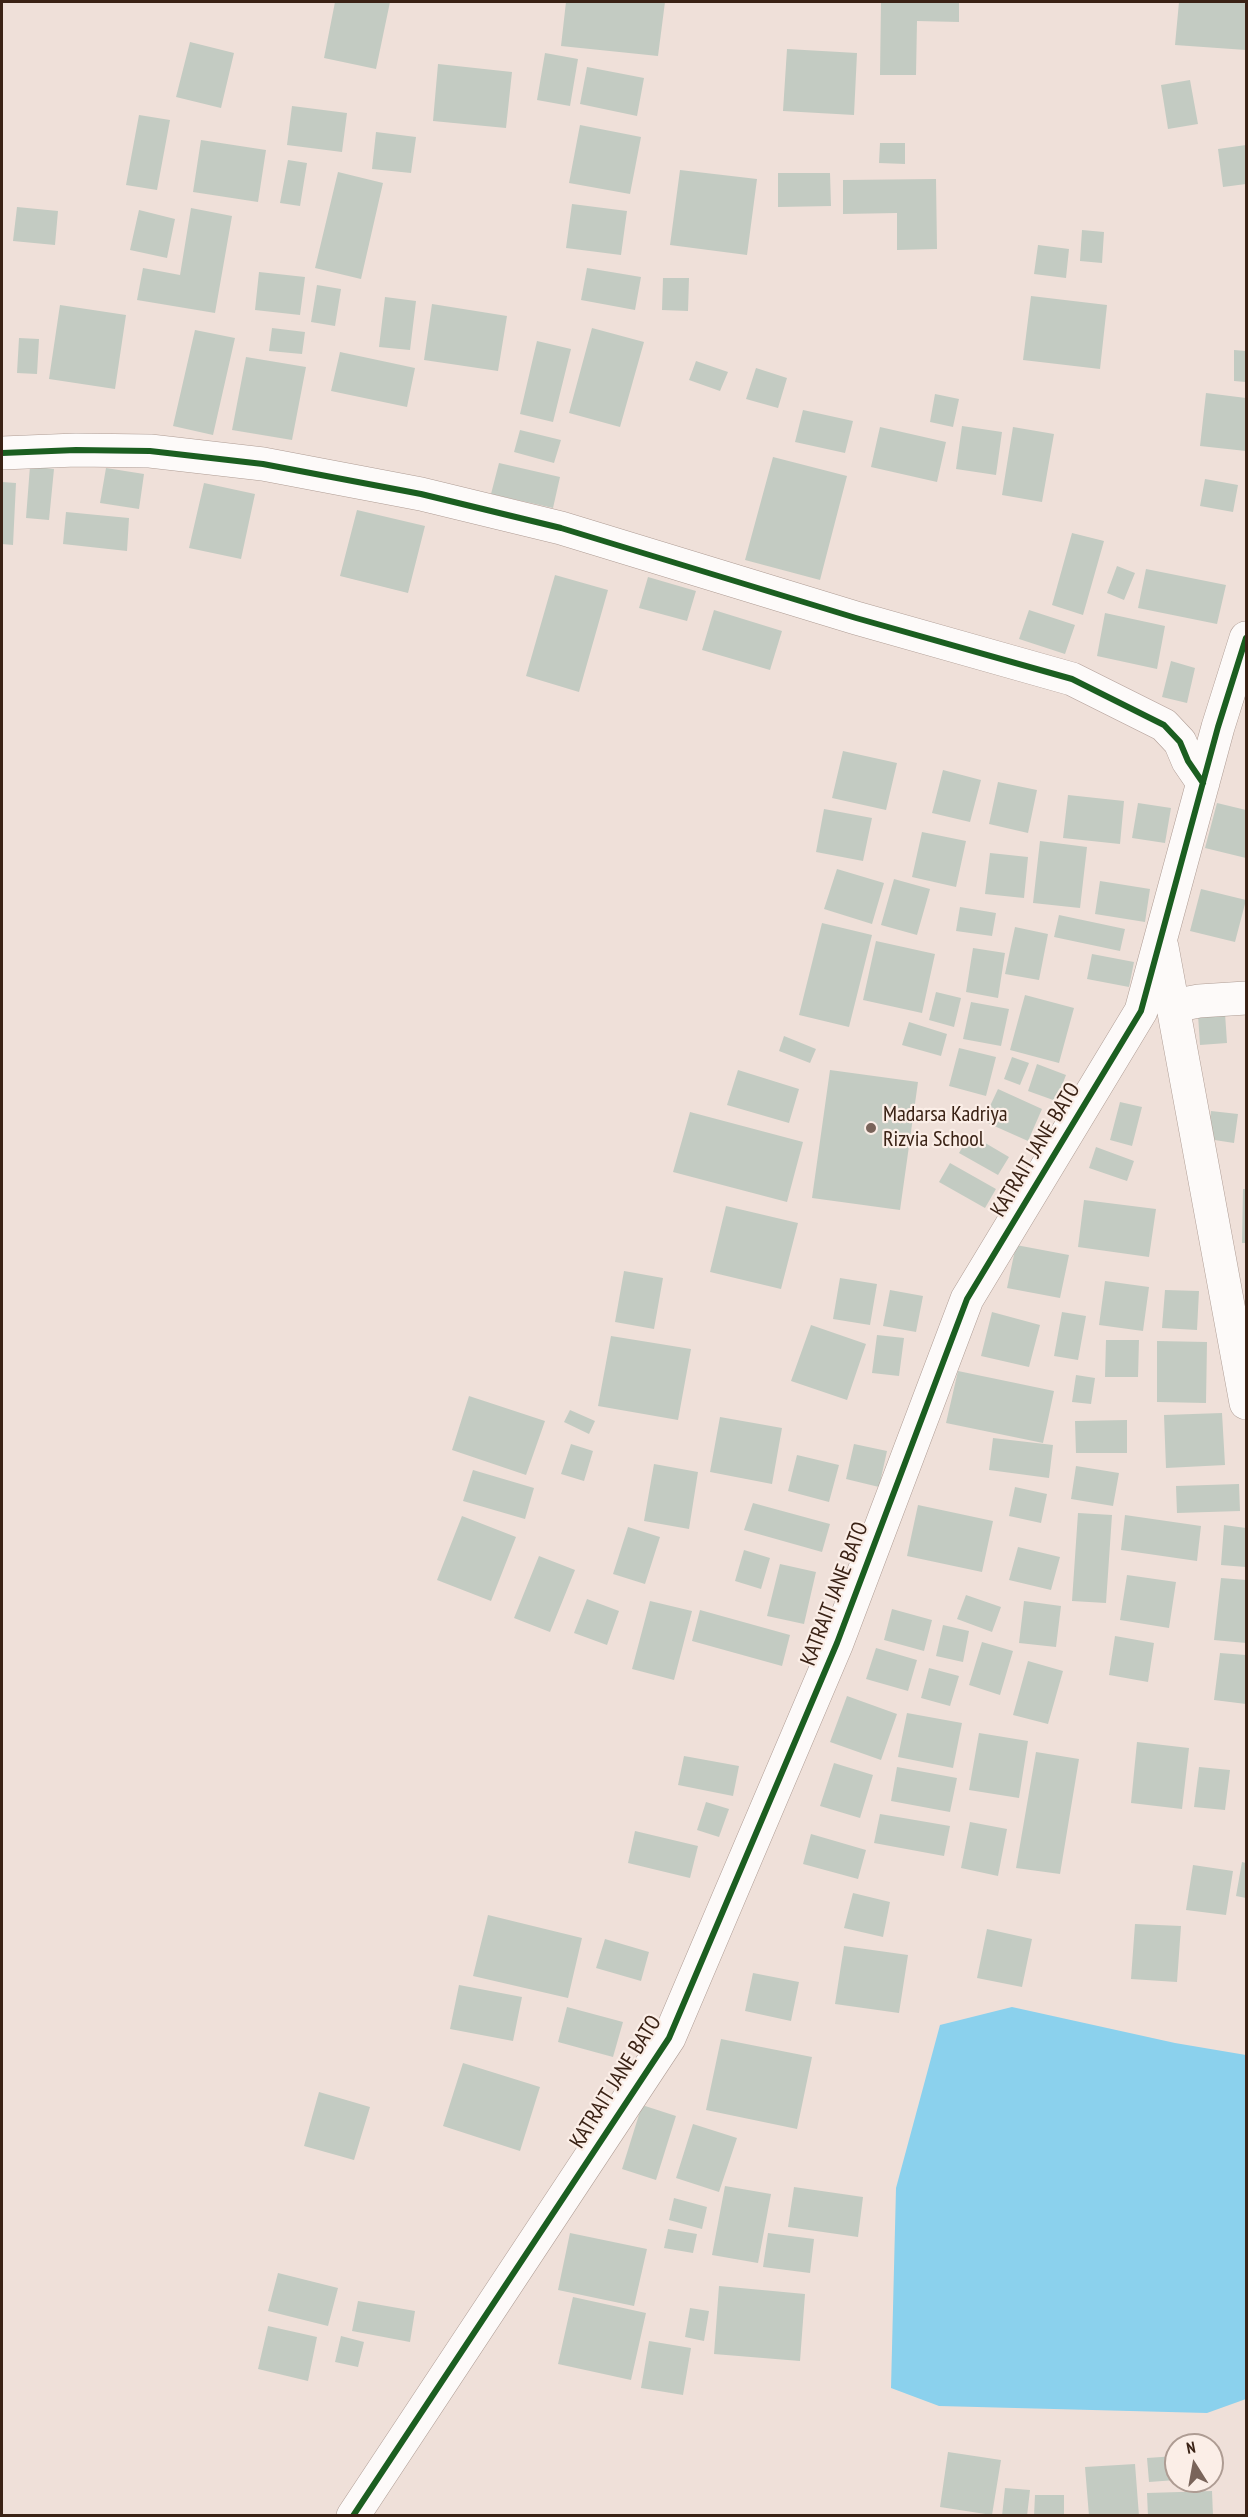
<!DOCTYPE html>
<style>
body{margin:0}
#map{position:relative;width:1248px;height:2517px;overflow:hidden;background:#efe0d9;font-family:"PT Sans Narrow",sans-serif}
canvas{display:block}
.frame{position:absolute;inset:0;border:3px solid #3a2215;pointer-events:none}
.north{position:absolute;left:1164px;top:2433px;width:60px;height:60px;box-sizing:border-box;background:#fbeee7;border:2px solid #ae9c93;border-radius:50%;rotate:349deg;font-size:16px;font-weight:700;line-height:24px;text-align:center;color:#3a2215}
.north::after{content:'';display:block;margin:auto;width:21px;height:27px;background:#79645a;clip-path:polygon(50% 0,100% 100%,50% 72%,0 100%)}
</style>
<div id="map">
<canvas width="1248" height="2517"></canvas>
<div class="frame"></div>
<div class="north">N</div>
</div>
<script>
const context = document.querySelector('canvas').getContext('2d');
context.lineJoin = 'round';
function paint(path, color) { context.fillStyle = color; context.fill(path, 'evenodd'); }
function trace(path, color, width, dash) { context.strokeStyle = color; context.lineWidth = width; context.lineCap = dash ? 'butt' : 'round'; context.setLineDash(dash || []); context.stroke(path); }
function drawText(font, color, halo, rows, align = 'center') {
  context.font = font + ' "PT Sans Narrow",sans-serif'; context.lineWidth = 4.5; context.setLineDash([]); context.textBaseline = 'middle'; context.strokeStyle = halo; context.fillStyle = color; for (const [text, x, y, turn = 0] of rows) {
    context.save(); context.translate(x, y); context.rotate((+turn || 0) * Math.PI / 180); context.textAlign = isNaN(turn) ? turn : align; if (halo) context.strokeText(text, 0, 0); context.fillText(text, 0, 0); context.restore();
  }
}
paint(new Path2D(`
 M1012 2007 1175 2043 1246 2055V2399L1207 2413 939 2406 891 2388 896 2188 940 2025Z`), '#8bd1ed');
paint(new Path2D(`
 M335 2H390L376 69 324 58Z
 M566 2H665L658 56 561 46Z
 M881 2H959V22L917 21 916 75H880Z
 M1179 2H1246V50L1175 45Z
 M190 42 234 53 221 108 176 97Z
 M787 49 857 53 854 115 783 111Z
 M545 53 578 59 570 106 537 100Z
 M438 64 512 72 506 128 433 121Z
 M587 67 644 78 637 116 580 104Z
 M1190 80 1198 124 1168 129 1161 85Z
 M292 106 347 113 342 152 287 145Z
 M139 115 170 120 157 190 126 185Z
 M580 125 641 137 630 194 569 183Z
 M376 132 416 137 411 173 372 169Z
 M201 140 266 150 258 202 193 192Z
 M880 143H905V164L879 163Z
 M1246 145V184L1223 187 1218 149Z
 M288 160 307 163 300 206 280 203Z
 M680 170 757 179 747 255 670 245Z
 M338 172 383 183 361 279 315 268Z
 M778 173H830L831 206 778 207Z
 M936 179 937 249 897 250V213L843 214V180Z
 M572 204 627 211 621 255 566 248Z
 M17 207 58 211 55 245 13 241Z
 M191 208 232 216 215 313 137 300 143 268 180 275Z
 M139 210 175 219 167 258 130 250Z
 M1082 230 1104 232 1102 263 1080 261Z
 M1038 245 1069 249 1066 278 1034 274Z
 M587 268 641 277 635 310 581 300Z
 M259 272 305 277 300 315 255 310Z
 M663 278H689L688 311 662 310Z
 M317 285 341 289 335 326 311 322Z
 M1031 296 1107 305 1100 369 1023 360Z
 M385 297 416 301 410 350 379 347Z
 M432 304 507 316 498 371 424 360Z
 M60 305 126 315 115 389 49 379Z
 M272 328 305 332 302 354 269 351Z
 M592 328 644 342 620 427 569 413Z
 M195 330 235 338 213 435 173 426Z
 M19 338 39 339 37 374 17 373Z
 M537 341 571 349 553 422 520 414Z
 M1234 350 1246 351V382L1234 381Z
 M340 352 415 368 407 407 331 391Z
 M246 357 306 367 292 440 232 430Z
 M696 361 728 372 720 391 689 380Z
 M756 368 787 378 778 408 746 399Z
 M1206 393 1246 398V451L1200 446Z
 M935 394 959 399 953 427 930 422Z
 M803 410 853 421 845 453 795 442Z
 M962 426 1002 432 996 475 956 469Z
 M880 427 946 442 937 482 871 467Z
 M1013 427 1054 434 1042 502 1002 495Z
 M520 430 561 440 554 463 514 452Z
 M773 457 847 476 820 580 745 560Z
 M499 463 560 477 553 508 491 494Z
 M30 466 54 469 49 520 26 518Z
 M106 468 144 474 139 509 100 503Z
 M1205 479 1238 485 1233 512 1200 506Z
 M2 482 16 483 13 545 2 544Z
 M204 483 255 494 241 559 189 548Z
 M357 510 425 526 408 593 340 576Z
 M66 512 129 518 127 551 63 544Z
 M1072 533 1104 541 1083 615 1052 605Z
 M1117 566 1135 573 1124 600 1107 593Z
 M1146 569 1226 585 1217 624 1138 608Z
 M555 575 608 590 579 692 526 676Z
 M648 577 696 591 687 621 639 608Z
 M714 610 782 631 770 670 702 650Z
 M1029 610 1075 625 1065 654 1019 639Z
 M1105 613 1165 626 1157 669 1097 656Z
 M1171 661 1195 668 1187 703 1162 697Z
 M843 751 897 763 886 810 832 798Z
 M943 770 981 780 970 822 932 813Z
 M998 782 1037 790 1028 833 989 824Z
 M1068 795 1124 801 1120 844 1063 838Z
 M1138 803 1171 808 1165 843 1132 838Z
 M1217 803 1246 810V858L1205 848Z
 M824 809 872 818 863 861 816 852Z
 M922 832 966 841 956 887 912 877Z
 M1040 841 1087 847 1080 908 1033 903Z
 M990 853 1028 857 1024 898 985 894Z
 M837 869 884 883 872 924 824 909Z
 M894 879 930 889 917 935 881 925Z
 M1100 881 1150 889 1145 922 1095 914Z
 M1201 889 1246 900 1235 942 1190 931Z
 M960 907 996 913 992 936 956 931Z
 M1059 915 1125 929 1120 951 1054 937Z
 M822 923 872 935 849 1027 799 1015Z
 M1015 927 1048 934 1039 980 1005 974Z
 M876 941 935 954 922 1013 863 1000Z
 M973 948 1005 953 998 998 966 992Z
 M1092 954 1134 962 1129 987 1087 979Z
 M936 992 961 998 954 1027 929 1020Z
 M1025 995 1074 1008 1059 1063 1010 1050Z
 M971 1002 1009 1009 1001 1046 963 1039Z
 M1225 1013 1227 1043 1200 1045 1198 1015Z
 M909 1022 947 1034 941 1056 902 1045Z
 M784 1036 816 1049 810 1063 779 1051Z
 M959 1048 996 1057 986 1096 949 1086Z
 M1012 1057 1029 1063 1020 1085 1004 1079Z
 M1037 1064 1066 1075 1056 1101 1028 1091Z
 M738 1070 799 1089 789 1123 727 1105Z
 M830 1070 918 1082 900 1210 812 1198Z
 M998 1089 1042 1109 1028 1141 983 1121Z
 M1120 1102 1142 1107 1132 1146 1110 1140Z
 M1211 1111 1238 1114 1234 1143 1208 1139Z
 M690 1112 803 1142 787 1202 673 1172Z
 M970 1134 1009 1157 998 1175 959 1153Z
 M1096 1147 1134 1161 1127 1181 1089 1168Z
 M950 1163 996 1189 985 1208 939 1182Z
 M1243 1189H1246V1243H1242Z
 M1084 1200 1156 1209 1149 1257 1078 1247Z
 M726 1206 798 1223 781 1289 710 1272Z
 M1016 1245 1069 1255 1060 1298 1007 1288Z
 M624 1271 663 1278 654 1329 615 1322Z
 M840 1278 877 1284 870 1325 833 1319Z
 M1105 1281 1149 1287 1143 1331 1099 1325Z
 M890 1290 923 1296 916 1332 883 1326Z
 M1165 1290 1199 1291 1197 1330 1162 1328Z
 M992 1312 1040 1325 1029 1367 981 1356Z
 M1062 1312 1086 1316 1078 1360 1054 1356Z
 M811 1325 866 1344 847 1400 791 1381Z
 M877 1335 904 1338 899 1376 872 1373Z
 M611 1336 691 1349 678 1420 598 1406Z
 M1106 1340H1139L1138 1377H1105Z
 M1157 1341 1207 1342 1206 1403 1157 1402Z
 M958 1371 1054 1391 1043 1443 946 1423Z
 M1076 1375 1095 1378 1091 1404 1072 1402Z
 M469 1396 545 1421 526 1475 452 1450Z
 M570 1410 595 1421 589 1434 564 1422Z
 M1222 1413 1225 1465 1166 1468 1164 1415Z
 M720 1417 782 1428 772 1484 710 1472Z
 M1127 1420V1453H1076L1075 1421Z
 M993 1438 1053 1445 1049 1478 989 1470Z
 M571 1444 593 1451 584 1481 561 1474Z
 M854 1444 887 1451 879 1487 846 1479Z
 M797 1455 839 1465 829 1502 788 1491Z
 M654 1464 698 1472 689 1529 644 1521Z
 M1076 1466 1119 1473 1113 1506 1071 1499Z
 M473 1470 534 1488 525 1519 463 1501Z
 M1239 1484 1240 1511 1177 1513 1176 1486Z
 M1015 1487 1047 1494 1041 1523 1009 1516Z
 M753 1503 830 1524 822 1552 744 1530Z
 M918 1505 993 1521 982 1572 907 1556Z
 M1078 1513 1112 1515 1106 1603 1072 1601Z
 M1125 1515 1201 1526 1197 1561 1121 1550Z
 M462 1516 516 1537 491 1601 437 1580Z
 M1224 1525 1246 1528V1567L1221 1565Z
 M628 1527 660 1537 645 1584 613 1574Z
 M1018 1547 1060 1557 1051 1590 1009 1580Z
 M744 1550 770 1558 761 1589 735 1581Z
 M539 1556 575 1570 550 1632 514 1618Z
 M780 1564 816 1572 804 1624 767 1616Z
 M1127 1575 1176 1582 1169 1628 1120 1620Z
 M1221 1578 1246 1580V1643L1214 1640Z
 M966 1595 1001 1607 992 1632 957 1619Z
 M587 1599 619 1611 607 1645 574 1633Z
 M650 1601 692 1611 674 1680 632 1669Z
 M1024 1601 1061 1606 1056 1647 1019 1643Z
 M892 1609 932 1620 924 1651 884 1640Z
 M700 1610 790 1635 782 1666 692 1641Z
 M943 1625 969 1631 963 1662 936 1656Z
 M1115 1636 1154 1643 1148 1682 1109 1675Z
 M982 1642 1013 1651 1000 1695 969 1685Z
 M876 1648 917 1660 908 1691 866 1679Z
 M1220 1653 1246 1655V1704L1214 1700Z
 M1028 1661 1063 1671 1048 1724 1013 1715Z
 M929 1668 959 1676 950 1706 921 1698Z
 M847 1696 897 1714 881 1760 830 1742Z
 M907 1713 962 1723 953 1768 898 1757Z
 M979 1733 1028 1741 1019 1798 969 1790Z
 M1137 1742 1189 1748 1182 1809 1131 1803Z
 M1036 1752 1079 1759 1060 1874 1016 1868Z
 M684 1756 739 1766 733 1796 678 1785Z
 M834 1763 873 1775 860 1818 820 1806Z
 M897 1767 957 1778 950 1812 891 1801Z
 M1199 1767 1230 1770 1225 1810 1194 1807Z
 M706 1802 729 1809 719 1837 697 1830Z
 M880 1814 950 1826 944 1856 874 1843Z
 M970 1822 1007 1829 998 1876 961 1868Z
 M635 1831 698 1846 690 1878 628 1863Z
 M811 1834 866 1850 858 1879 803 1864Z
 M1242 1862 1246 1863V1898L1236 1896Z
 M1193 1865 1233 1871 1226 1915 1186 1910Z
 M853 1893 890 1902 883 1937 844 1928Z
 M488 1915 582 1938 568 1998 473 1976Z
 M1135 1924 1181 1926 1177 1982 1131 1979Z
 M987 1929 1032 1939 1022 1987 977 1978Z
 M605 1939 649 1952 641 1981 596 1968Z
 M844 1946 908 1955 899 2013 835 2004Z
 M753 1973 799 1982 791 2021 745 2011Z
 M459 1985 522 1997 513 2041 450 2029Z
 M567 2007 623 2022 613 2057 558 2042Z
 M721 2039 812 2057 797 2129 706 2110Z
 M463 2063 540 2087 520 2151 443 2126Z
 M319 2092 370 2107 354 2160 304 2146Z
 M642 2105 676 2116 656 2180 622 2169Z
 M693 2124 737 2138 719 2192 676 2178Z
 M725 2186 771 2194 758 2263 712 2255Z
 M794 2187 863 2197 858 2237 788 2227Z
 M674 2198 707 2207 702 2229 669 2220Z
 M668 2229 697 2234 693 2253 664 2248Z
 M570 2233 647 2249 634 2306 558 2290Z
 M768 2233 814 2239 810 2273 763 2267Z
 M278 2273 338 2288 328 2326 268 2311Z
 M719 2286 805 2294 800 2361 714 2354Z
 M573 2297 646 2313 631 2380 558 2364Z
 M358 2301 415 2311 410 2342 352 2331Z
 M690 2308 709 2311 704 2341 685 2337Z
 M268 2326 317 2337 308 2381 258 2369Z
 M341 2336 364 2342 358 2367 335 2362Z
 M649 2341 691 2348 683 2395 641 2388Z
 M948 2452 1001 2460 992 2515 940 2507Z
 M1176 2456V2480L1149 2482 1147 2458Z
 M1135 2464 1139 2516H1089L1085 2467Z
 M1005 2488 1030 2490 1027 2516H1002Z
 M1212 2491 1213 2516H1148L1147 2493Z
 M1035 2495H1064V2516H1034Z`), '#c3cbc2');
const street = new Path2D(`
 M2 453 76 450 150 451 263 464 421 494 561 528 856 618 1072 679 1164 725 1180 742 1188 761 1203 783
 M1162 947 1246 1403
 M1173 1006 1199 1001 1246 998
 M353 2516 669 2038 837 1643 967 1299 1141 1011 1218 727 1246 638`);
trace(street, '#ae9c94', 34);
trace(street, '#fdfaf9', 33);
trace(new Path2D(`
 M2 453 76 450 150 451 263 464 421 494 561 528 856 618 1072 679 1164 725 1180 742 1188 761 1203 783
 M353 2516 669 2038 837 1643 967 1299 1141 1011 1218 727 1246 638`), '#1b5e20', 6);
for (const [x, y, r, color] of [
 [871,1128,6,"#79645a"]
]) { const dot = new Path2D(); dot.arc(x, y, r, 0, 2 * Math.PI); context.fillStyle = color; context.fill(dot); trace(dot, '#fbeee7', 2); }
drawText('22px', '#3a2215', '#fbeee7', [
 ["Madarsa Kadriya",883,1115],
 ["Rizvia School",883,1140]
], 'left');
drawText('22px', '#3a2215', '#fbeee7', [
 ["KATRAIT JANE BATO",1036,1150,-59],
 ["KATRAIT JANE BATO",835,1594,-69],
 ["KATRAIT JANE BATO",616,2082,-58]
]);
</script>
